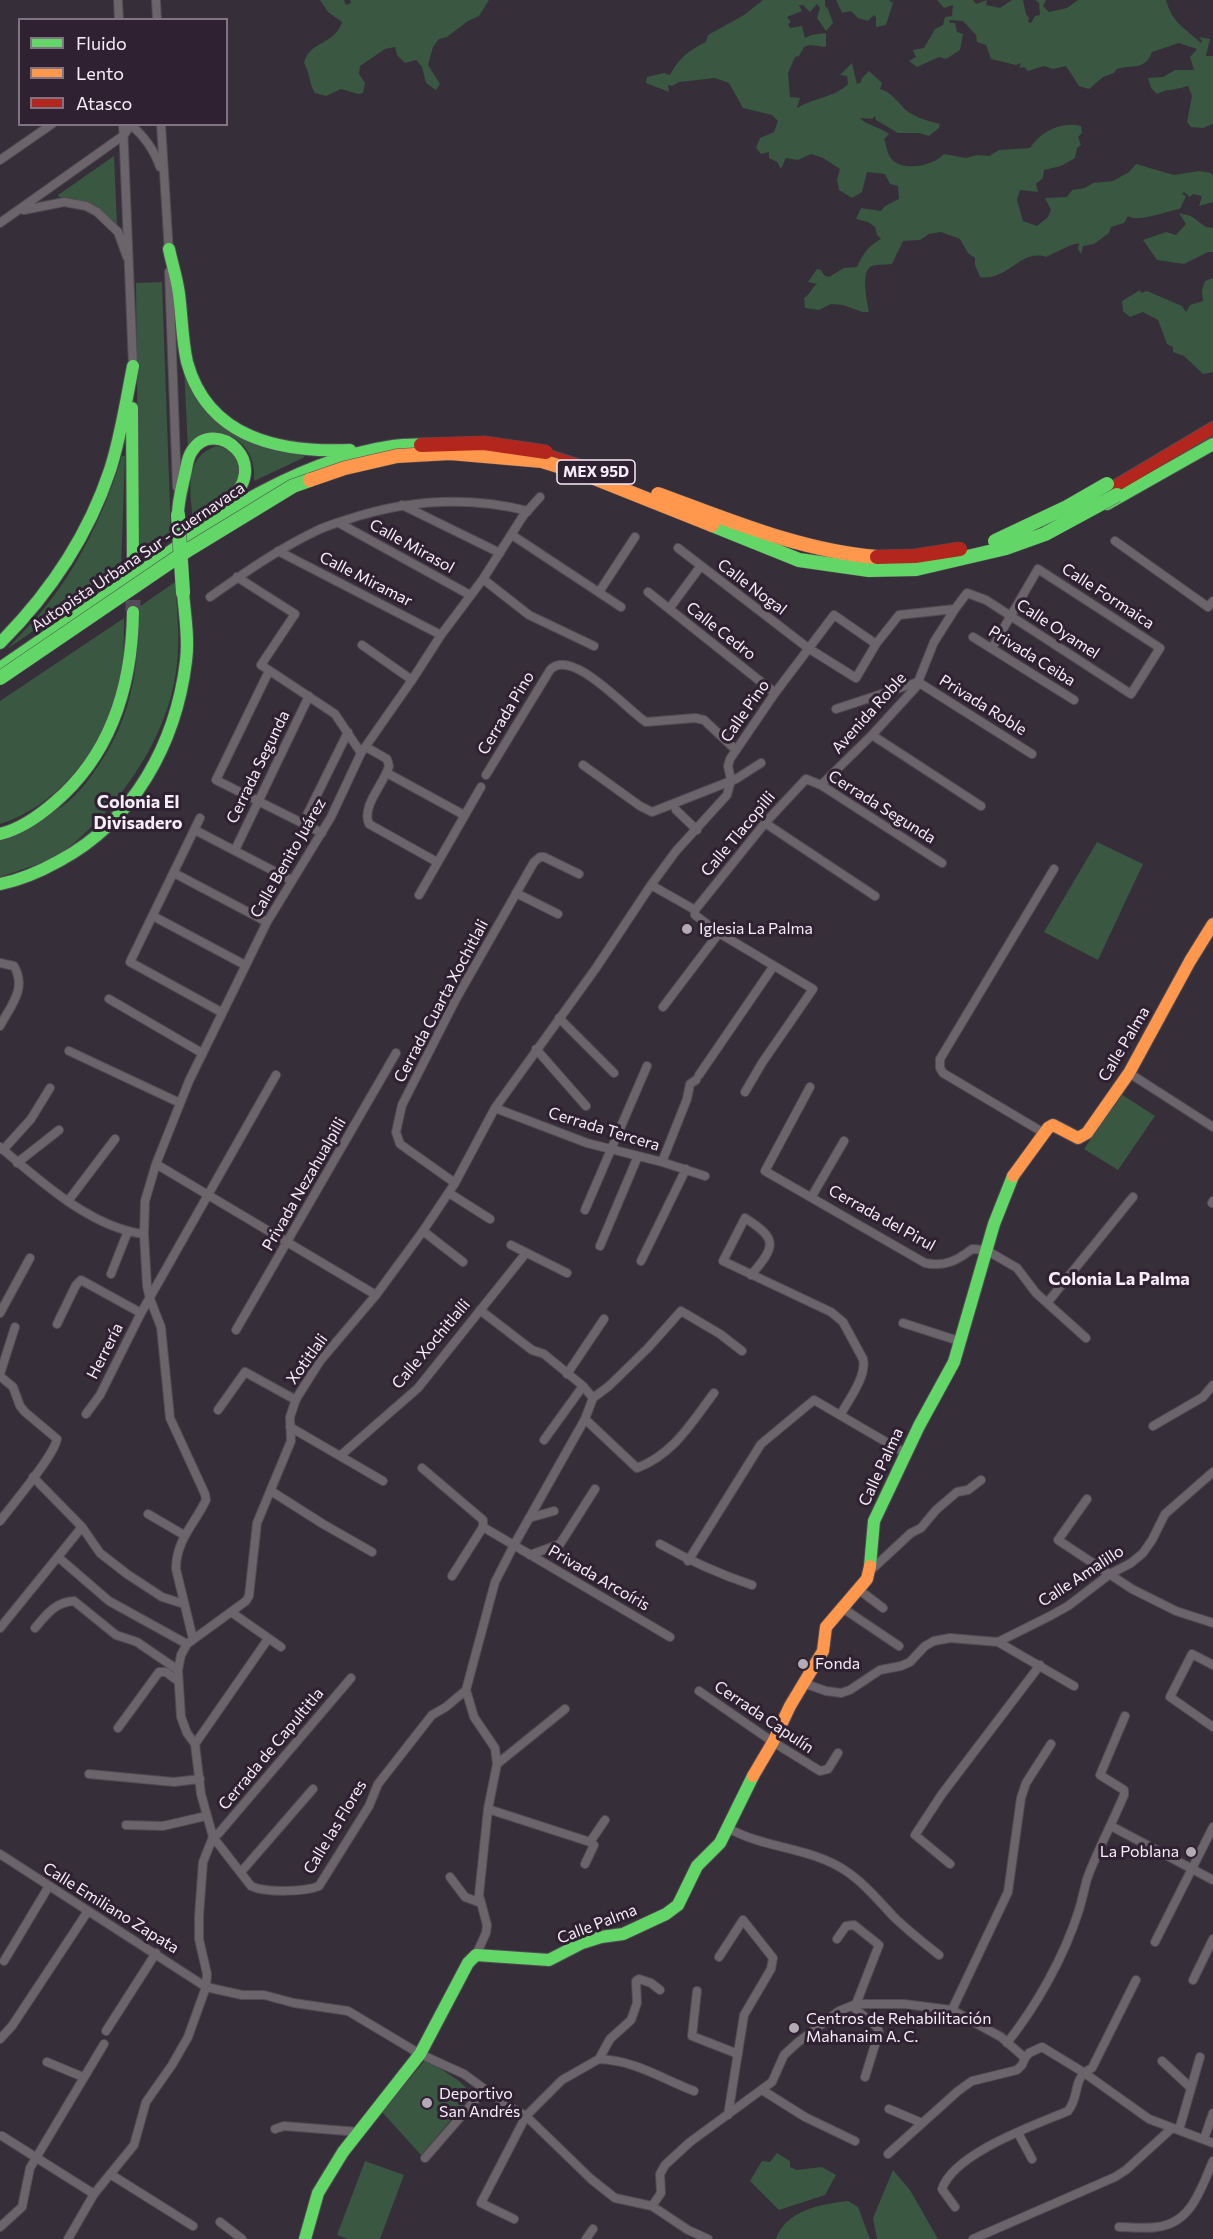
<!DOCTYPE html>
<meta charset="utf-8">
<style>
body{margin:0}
#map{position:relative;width:1213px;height:2239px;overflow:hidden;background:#362e38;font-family:Commissioner,sans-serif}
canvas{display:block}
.legend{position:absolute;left:18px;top:18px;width:210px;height:108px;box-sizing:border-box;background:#302132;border:2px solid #807382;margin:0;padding:8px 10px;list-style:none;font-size:18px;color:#f7edf9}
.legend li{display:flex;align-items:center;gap:12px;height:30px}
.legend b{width:30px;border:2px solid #807382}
</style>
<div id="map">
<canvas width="1213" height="2239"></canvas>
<ul class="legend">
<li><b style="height:8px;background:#63d668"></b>Fluido</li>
<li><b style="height:8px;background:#ff974d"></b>Lento</li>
<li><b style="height:8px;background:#b3261e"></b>Atasco</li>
</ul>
</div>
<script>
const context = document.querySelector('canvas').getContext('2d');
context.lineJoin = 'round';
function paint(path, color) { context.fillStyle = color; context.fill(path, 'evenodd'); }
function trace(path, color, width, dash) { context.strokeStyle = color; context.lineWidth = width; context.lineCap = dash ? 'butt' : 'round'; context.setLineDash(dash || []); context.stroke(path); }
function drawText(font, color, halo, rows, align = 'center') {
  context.font = font + ' Commissioner,sans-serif'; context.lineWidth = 6; context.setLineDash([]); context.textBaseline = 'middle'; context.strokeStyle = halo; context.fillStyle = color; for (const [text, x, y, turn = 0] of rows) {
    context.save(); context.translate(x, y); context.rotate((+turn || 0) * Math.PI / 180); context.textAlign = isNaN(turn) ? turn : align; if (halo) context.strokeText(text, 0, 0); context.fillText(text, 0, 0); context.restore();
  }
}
paint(new Path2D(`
 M320 0H344L346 5 351 3 350 0H489L479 16 468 21 447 37 439 39 433 47 428 65 440 84 436 90 426 83 422 67 416 60 405 63 397 55 395 47 385 49 360 66 359 74 365 83 363 93 358 94 341 89 326 96 315 93C309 84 310 73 304 63 309 41 335 45 342 22L328 12Z
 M763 0H825V6L828 9 833 23 826 31 817 18 820 8 817 4 810 12 803 5H799L802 11 787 17 791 22 788 24 790 28 802 26 805 38 811 35 826 33V47L810 45 804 47 799 56 795 57 788 73 790 97 800 98 797 108C813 98 834 98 848 84L847 76 840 75 852 63 857 84 861 82 862 78 869 71 882 83 880 89C892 92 898 103 907 111 917 118 928 121 940 124L939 128 929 136 919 133H898L876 120 875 116 872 119 860 118C866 125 880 127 889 134L884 139C886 144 887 152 890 157 900 173 934 166 944 154L966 158 977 155 989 156 999 150 1030 148C1041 131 1061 121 1081 126L1082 133 1078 137 1081 145 1077 148 1075 158 1061 166 1044 170 1043 178 1036 184 1038 192 1020 190 1017 200 1023 221 1037 226 1048 217 1051 210 1045 198 1067 197 1072 190 1085 188 1093 183 1113 181 1129 172 1136 164 1174 175 1199 171 1211 173 1213 176V202L1199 206 1202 196 1193 194 1190 197 1184 192 1182 194 1186 196 1180 209C1167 211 1137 223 1128 216L1124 223 1111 227 1109 233 1094 244 1083 246 1081 254 1078 249 1079 243 1071 245 1046 257C1021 248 1007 282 980 277L975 265V258L968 253 960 239 941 232 929 234 920 240 903 241 892 264C885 265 878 264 872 266 860 270 867 302 869 312H862L843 305 831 304 819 310 805 308 804 298C810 295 811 288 817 284L808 282 817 269 821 270 824 275 829 277 844 268 857 267C862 255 869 245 881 239L877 235 875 227 868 222 856 219 861 208 881 211 885 206 899 199 898 186 890 184 885 174 867 172 862 192 852 198 839 190 837 180 840 169 823 158 811 154 798 160 786 158 781 169 777 162 769 158V152L761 154 756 148 760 138 774 132 778 121 772 115 743 108 729 83 715 78 679 82 672 86 668 85 669 92 646 83 647 77 664 73 670 75C679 58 689 50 706 42L708 35 744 15Z
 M836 0H889L893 3 886 25 876 27V17L874 15 868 21 858 18 851 11 842 13Z
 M937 0H973L976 4 987 0 986 5 1000 8 1012 0H1023L1026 14 1029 18 1028 22 1031 23 1035 16 1040 15 1039 3 1035 0H1046L1043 6 1049 12 1067 8 1078 0H1166C1172 23 1185 28 1201 43L1202 41 1199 37 1210 39 1206 56H1213V124L1203 128 1191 127 1187 122 1192 96 1188 86C1177 90 1165 89 1157 94L1151 88 1148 78 1163 77 1175 70H1194L1190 57 1197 49 1179 43 1152 52C1145 71 1133 64 1117 69L1114 73 1103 77 1089 89 1079 86 1066 66 1053 69 1044 66 1028 71 1024 67 1019 68 1021 63 1016 65 991 59 986 45 977 42 976 35 963 21 949 20 950 23H955L957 32 963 34 960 50 946 59 939 57 917 67 909 61 916 57 913 50 924 48 935 29 943 25 945 17 952 16 953 5 944 8Z
 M114 156 117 225C101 208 83 198 59 197L58 195Z
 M1179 213 1191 216 1206 227 1213 228V252H1208L1184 264 1157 260 1143 240 1166 232 1176 235 1186 224Z
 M1213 278V372L1203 374 1184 356 1173 352V347L1167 344 1158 320 1143 312 1130 317 1123 311 1122 301 1140 290 1141 293 1147 291 1182 306 1186 312 1190 305 1203 301 1202 290 1205 281Z
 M162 282 171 535 139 557 136 283Z
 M184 365 210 410 305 457 254 481C256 457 245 440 223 433L188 451Z
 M217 446C237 451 236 458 240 476L233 489 193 521C191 493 182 457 217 446Z
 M122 456H125L121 571 7 649C19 636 31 624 42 611 79 566 105 512 122 456Z
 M175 582C177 609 180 637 177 664 171 721 141 772 104 814 89 829 71 849 52 858 35 866 17 871 0 877V838C19 829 40 820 58 809 73 800 86 784 96 769 132 719 139 667 139 607Z
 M124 618C124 642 124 667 118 691 103 747 57 807 0 824V701Z
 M1097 842 1143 864 1098 960 1044 932Z
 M1121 1094 1155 1116 1118 1170 1084 1149Z
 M426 2059 459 2081 473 2094 421 2155 382 2112Z
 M777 2153 790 2161V2167L797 2170 822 2167 836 2175 825 2195 779 2210 750 2181 762 2161 770 2162Z
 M365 2161 404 2175 380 2239H348L337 2235Z
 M893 2170 910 2190 938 2239H877L873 2218Z
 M848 2201 858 2207 870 2239H776C786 2210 821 2204 848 2201Z`), '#395741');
trace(new Path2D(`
 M133 577V612`), '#534b55', 15, [15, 8]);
const street = new Path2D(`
 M118 0 119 20
 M156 0 157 20
 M123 124 133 366
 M130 124C144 136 154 149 160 167
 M161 124 169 253
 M0 160 52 124
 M24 210 64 202 86 206 97 212 118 232 127 257
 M0 223 124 135 131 124
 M169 272 177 487
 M402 505 500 553
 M339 523 470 595
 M512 535 621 607
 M1115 541 1208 607 1213 601
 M678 548 808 648 856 678 876 644 899 615 955 609
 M278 551 441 635
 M237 577 295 614 261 665 335 714 361 753
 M483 579 529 615 594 646
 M599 592 635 537
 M648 592 775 693
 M210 597C244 573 277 550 314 532 325 526 337 523 349 519 407 500 467 496 528 511
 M669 609 700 567
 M973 637 1074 700
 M362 645 412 680
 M269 671 216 780 322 833
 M836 709 918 682 1032 754
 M872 735 981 806
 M366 747 387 759 389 766C384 784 361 806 369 824L437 862
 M583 765 640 806 652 812 736 779 761 763
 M387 773 464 815
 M486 775 550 670C571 646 627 710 646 722L695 718 704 720 736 750
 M821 785 872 735 916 687 934 642 955 609 967 593 986 600 1131 694 1160 648 1038 569 992 648
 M676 810 697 830
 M200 818 130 962 221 1012
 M303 823 348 732
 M765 823 875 896
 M195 830 291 880
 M235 850 309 696
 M174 873 267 922
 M651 885 695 910V915L719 933 813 989 762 1063 745 1092
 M516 893 558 914
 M419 895 481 787
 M695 910 765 823 806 779 821 785 942 863
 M153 916 245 965
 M0 963 14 966C27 989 11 1005 0 1026
 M109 999 202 1053
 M663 1007 719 933
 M559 1018 614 1073
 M536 1049 586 1106
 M69 1051 180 1103
 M1129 1073 1213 1127
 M699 1075 773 967
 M810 1087 765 1171 925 1263C944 1267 957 1261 972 1249L986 1250 1017 1268 1036 1293 1086 1338
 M495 1108 587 1143 662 1162 705 1176
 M1044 1133 943 1073 940 1068V1059L1054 869
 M0 1147C39 1180 91 1228 144 1234L147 1286 150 1299 161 1327 170 1418 205 1494 206 1500C194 1525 176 1540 176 1569L193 1639
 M3 1150 31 1119 50 1088
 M662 1162 687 1099 690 1084 696 1080
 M17 1163 59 1130
 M156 1164 376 1295
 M455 1183 400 1144 396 1132 402 1105 456 999 534 862 540 857H544L579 874
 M449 1193 490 1219
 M812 1196 844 1141
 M68 1201 115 1139
 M1212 1203 1213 1201
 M585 1210 647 1066
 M423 1231 463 1262
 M144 1234 145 1201 156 1164 189 1081 267 922 331 817 361 753 412 680 441 635 483 579 523 516 540 497
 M511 1245 567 1273
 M600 1246 638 1156
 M641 1261 686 1169
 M111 1274 128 1231
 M751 1275C776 1246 778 1239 745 1218L723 1261 831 1312 843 1322 863 1359C867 1376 849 1399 841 1414
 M1047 1303 1133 1197
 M480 1310 532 1350 544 1354 583 1386 593 1398
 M0 1313 30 1258
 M903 1323 959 1341
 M57 1324 76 1285 81 1280 141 1313
 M236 1330 396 1053
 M0 1374 15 1327
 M567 1374 604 1319
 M0 1376 13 1387 20 1406 25 1412 57 1439C54 1456 12 1505 0 1521
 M218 1410 245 1372 296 1400
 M86 1414 100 1395 141 1313 276 1075
 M585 1419 637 1468C674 1454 691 1423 714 1393
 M1153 1426 1203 1397 1213 1385
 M290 1427 383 1481
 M544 1440 583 1386
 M340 1456 418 1388 526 1253
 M422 1468 483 1520V1527
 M33 1477 82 1527 100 1553 127 1574 162 1597 184 1604
 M271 1491 323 1524 372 1552
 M1087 1499 1058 1540 1132 1589 1176 1611 1213 1623
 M148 1514 184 1535
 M529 1518 554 1511
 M483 1527 670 1637
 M660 1544C690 1561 719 1574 752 1585
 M530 1555 560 1544 595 1489
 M58 1557 109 1601 187 1644
 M688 1561 761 1444 814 1400 905 1453
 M869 1572 911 1533 921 1528 936 1510 957 1492 968 1490 981 1480
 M452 1576 483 1527
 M858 1589 883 1608
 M841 1607 899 1646
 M231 1612 281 1647
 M0 1628 82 1527
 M35 1628C46 1615 55 1602 74 1601L116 1635 137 1642 178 1670
 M998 1642 1074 1686
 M1213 1665 1192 1654 1170 1697 1213 1727
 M351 1678 219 1833 213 1837 251 1886C265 1893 305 1892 319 1886L369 1806 378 1784 432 1715 446 1707 466 1690
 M803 1683 826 1691 841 1693 850 1690 880 1670 901 1666 910 1662 925 1646 934 1641 950 1638 998 1642 1050 1616 1068 1606 1110 1574 1131 1563 1143 1553 1152 1540 1165 1514 1213 1472
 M699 1691 773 1742 820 1771 828 1769 838 1753
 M118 1728 159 1672H166L178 1681
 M195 1744 268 1639
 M497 1764 565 1709
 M89 1774 174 1782 200 1779
 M488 1809 590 1842 594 1845 585 1864
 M126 1825 163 1826 206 1816
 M1111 1826 1213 1880
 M728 1828C765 1849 811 1847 846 1871 864 1883 878 1900 893 1916 907 1930 924 1943 939 1955
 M590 1842 605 1820
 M0 1854 206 1987 242 1995H264L294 2003 348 2011 420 2054 464 2074 506 2105 526 2116 591 2179 615 2198 652 2206 688 2230 708 2239
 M950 1864 915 1835 942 1794 1040 1665
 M241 1872 313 1789
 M450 1877 465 1897 481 1903
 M837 1939 846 1926 854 1925 879 1945 856 2004
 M1155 1942 1213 1827
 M476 1955 486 1933 487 1925 479 1895 488 1809 497 1764 495 1748 474 1717 466 1690 495 1582 514 1545 585 1419 593 1398 609 1386 648 1348 681 1311 720 1334 742 1351
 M719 1957 743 1920 773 1958 771 1969 744 2015 728 2115
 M4 1961 49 1886
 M1193 1980 1213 1939
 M697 1991 692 2036 738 2054
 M852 2006 877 2027 879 2032 865 2077
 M952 2010 1008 1892 1021 1798 1026 1783 1051 1744
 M106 2031 156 1953
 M0 2039 12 2026 88 1911
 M1007 2043C1037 2005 1064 1957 1079 1910 1082 1900 1084 1890 1087 1879 1097 1851 1112 1824 1124 1795V1790L1100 1775 1125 1716
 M599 2059C637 2061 660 2078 694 2091
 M1162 2061 1191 2088
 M47 2062 83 2077
 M762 2090 805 2117 855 2141
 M889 2109 922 2123
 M275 2129 284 2126 359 2132
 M1179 2130 1200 2057
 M1018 2133 1032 2159
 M2 2136 94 2194
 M1204 2139 1213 2113
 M888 2154 958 2091 972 2081 1017 2070 1022 2065 1025 2058
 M425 2158 484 2090
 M110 2174 193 2226
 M652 2206 661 2193 660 2174 665 2165 690 2142 772 2082 784 2055 797 2043 839 2011 856 2004H904L952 2010 1001 2037 1025 2058 1029 2053 1042 2047 1083 2072 1149 2119 1213 2143
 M955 2207 942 2189C954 2153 1035 2125 1068 2111 1081 2095 1071 2078 1092 2068L1136 1980
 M514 2219 481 2203 526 2116 562 2080 599 2059 610 2039 631 2020 637 2003 636 1981 639 1979 651 1983 660 1990
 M220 2222 242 2239
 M0 2227 22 2207 30 2168 104 2044
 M1119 2227C1131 2227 1145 2229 1157 2227 1192 2223 1201 2188 1213 2161
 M68 2239 94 2194 134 2145 146 2102 172 2065 188 2037 206 1987 207 1974 199 1939V1916L203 1862 213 1837 201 1794 195 1744 187 1733 181 1717 178 1670 181 1655 187 1644 246 1601 249 1596 257 1523 291 1441 290 1417 296 1399 320 1361 376 1295 423 1231 455 1183 495 1108 596 968 651 885 676 851 727 795 731 780 728 766 730 759 775 693 834 615 876 644
 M586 2239 593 2229
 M973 2239 1115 2177 1126 2170 1171 2129`);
const fast = new Path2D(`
 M169 249C172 264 177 278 179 294 182 317 182 340 187 362 208 439 281 453 350 450
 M132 408 133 565
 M1107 504 1213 444
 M178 515C178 500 182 488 185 474 187 466 187 458 192 451 214 415 277 464 225 504
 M0 643C49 594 88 536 110 470 121 436 126 401 133 366
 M0 668 238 505C286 477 337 454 393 446 406 444 420 445 434 444
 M0 834C21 829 39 816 55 802 112 753 132 685 133 612
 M0 884C21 880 41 871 59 861 134 821 176 743 186 661 189 639 185 616 183 593
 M870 1566 874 1521 919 1426 954 1362 994 1224 1013 1176
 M305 2239 318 2193 343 2152 420 2054 468 1963 476 1955 549 1960 582 1943 601 1937 623 1934 666 1914 678 1905 697 1866 720 1843 753 1776`);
const slow = new Path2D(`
 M1013 1176 1048 1128 1053 1125 1078 1138 1087 1133 1129 1073 1190 961 1213 924
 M753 1776 773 1742 790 1706 823 1651 826 1627 867 1579 870 1566`);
const jam = new Path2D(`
 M533 451 593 470
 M1097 497 1213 428`);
trace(street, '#514b53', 10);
trace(fast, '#514b53', 14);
trace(slow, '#514b53', 14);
trace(jam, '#514b53', 14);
trace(street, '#6b646b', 8);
trace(fast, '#63d668', 12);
trace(slow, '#ff974d', 12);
trace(jam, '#b3261e', 12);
const fastBridge = new Path2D(`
 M178 515 183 593
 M712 525 799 560 869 570 916 569 1006 548 1045 534 1117 495
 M995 541 1067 507 1107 484
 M0 678 188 550 293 486 310 480`);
const slowBridge = new Path2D(`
 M310 480 345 468 397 456 450 453 542 461 584 474 712 525
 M658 494C729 520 801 551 877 557`);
const jamBridge = new Path2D(`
 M421 445 484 443 546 452
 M877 557 915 556 960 549`);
trace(fastBridge, '#514b53', 15, []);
trace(slowBridge, '#514b53', 15, []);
trace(jamBridge, '#514b53', 15, []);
trace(fastBridge, '#63d668', 14);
trace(slowBridge, '#ff974d', 14);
trace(jamBridge, '#b3261e', 14);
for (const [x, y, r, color] of [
 [687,929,6,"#b3aab5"],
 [803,1664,6,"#b3aab5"],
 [1191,1852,6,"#b3aab5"],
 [794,2028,6,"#b3aab5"],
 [427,2103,6,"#b3aab5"]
]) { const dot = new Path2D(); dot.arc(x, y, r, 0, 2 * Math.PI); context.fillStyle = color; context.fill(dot); trace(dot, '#302132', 2); }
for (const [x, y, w] of [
 [596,472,78]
]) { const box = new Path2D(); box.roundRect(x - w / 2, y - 12, w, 24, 4.5); context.fillStyle = '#302132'; context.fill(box); trace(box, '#f7edf9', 1.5); }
drawText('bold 15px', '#f7edf9', null, [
 ["MEX 95D",596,472]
]);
drawText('16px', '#f7edf9', '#302132', [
 ["Calle Mirasol",412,546,29],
 ["Autopista Urbana Sur - Cuernavaca",138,557,-34],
 ["Calle Miramar",366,579,27],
 ["Calle Nogal",752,587,37],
 ["Calle Formaica",1108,596,33],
 ["Calle Oyamel",1058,629,33],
 ["Calle Cedro",721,631,38],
 ["Privada Ceiba",1032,656,32],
 ["Privada Roble",983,705,32],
 ["Calle Pino",745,711,-55],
 ["Cerrada Pino",506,713,-59],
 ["Avenida Roble",869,713,-48],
 ["Cerrada Segunda",258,767,-64],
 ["Cerrada Segunda",882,807,32],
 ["Calle Tlacopilli",738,834,-50],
 ["Calle Benito Juárez",288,858,-60],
 ["Cerrada Cuarta Xochitlali",441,1001,-62],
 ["Calle Palma",1124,1044,-59],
 ["Cerrada Tercera",604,1129,17],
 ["Privada Nezahualpilli",304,1184,-60],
 ["Cerrada del Pirul",882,1218,29],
 ["Calle Xochitlalli",431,1344,-50],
 ["Herrería",105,1351,-63],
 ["Xotitlali",307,1359,-54],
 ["Calle Palma",881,1467,-65],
 ["Calle Amalillo",1081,1576,-33],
 ["Privada Arcoíris",599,1578,30],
 ["Cerrada Capulín",764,1717,34],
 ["Cerrada de Capultitla",271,1749,-50],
 ["Calle las Flores",335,1827,-59],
 ["Calle Emiliano Zapata",111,1908,32],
 ["Calle Palma",597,1924,-21]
]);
drawText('16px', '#f7edf9', '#302132', [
 ["Iglesia La Palma",699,929],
 ["Fonda",815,1664],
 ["La Poblana",1179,1852,"right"],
 ["Centros de Rehabilitación",806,2019],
 ["Mahanaim A. C.",806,2037],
 ["Deportivo",439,2094],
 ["San Andrés",439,2112]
], 'left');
drawText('bold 18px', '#f7edf9', '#302132', [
 ["Colonia El",138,802],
 ["Divisadero",138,823],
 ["Colonia La Palma",1119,1279]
]);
</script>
